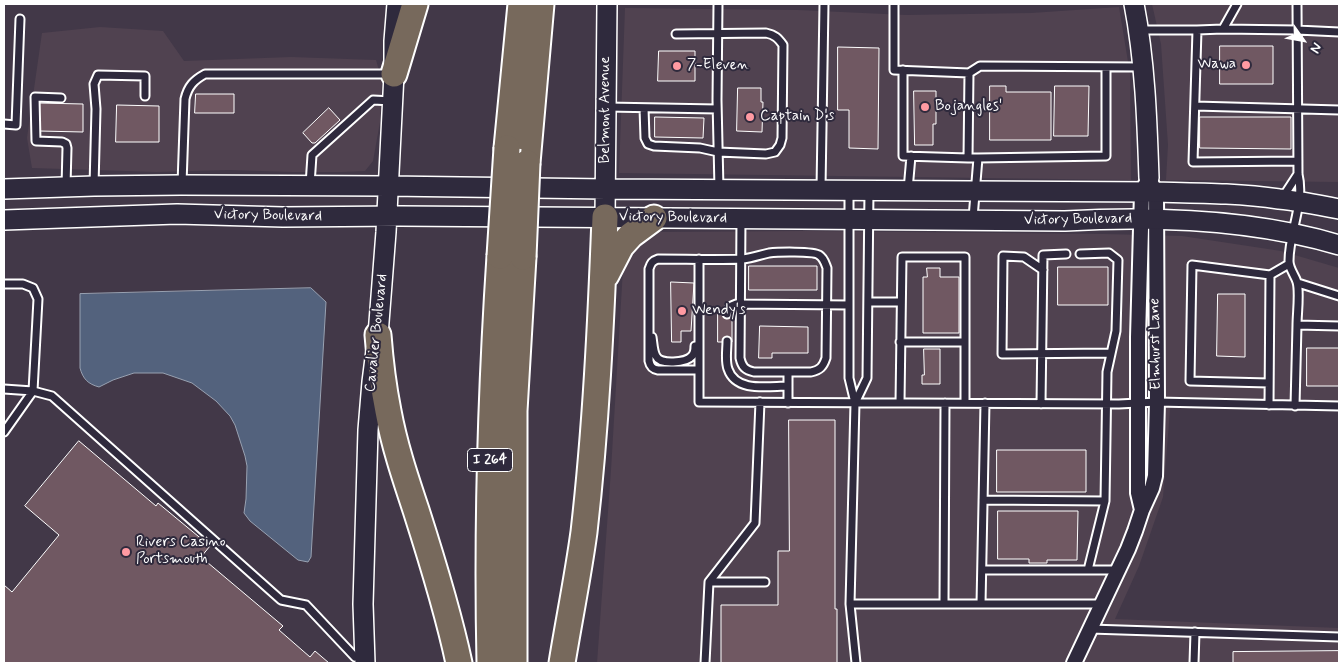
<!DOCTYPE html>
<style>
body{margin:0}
#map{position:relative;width:1343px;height:667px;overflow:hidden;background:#423848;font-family:Mynerve,sans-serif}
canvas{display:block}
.frame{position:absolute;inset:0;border:5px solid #fff;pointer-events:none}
.north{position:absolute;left:1278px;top:15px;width:50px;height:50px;-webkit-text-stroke:4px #2f2a3d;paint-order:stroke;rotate:122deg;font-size:14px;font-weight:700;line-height:20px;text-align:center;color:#fff}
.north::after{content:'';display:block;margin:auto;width:18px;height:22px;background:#fff;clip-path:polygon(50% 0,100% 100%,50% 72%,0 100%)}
</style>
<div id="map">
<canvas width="1343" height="667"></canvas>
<div class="frame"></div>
<div class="north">N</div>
</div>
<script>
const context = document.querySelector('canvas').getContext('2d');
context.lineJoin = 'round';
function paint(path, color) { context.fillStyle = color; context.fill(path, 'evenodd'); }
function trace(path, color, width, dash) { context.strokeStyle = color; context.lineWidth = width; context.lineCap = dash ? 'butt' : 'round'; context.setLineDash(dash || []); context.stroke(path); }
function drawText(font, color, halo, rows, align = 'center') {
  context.font = font + ' Mynerve,sans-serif'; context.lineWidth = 4; context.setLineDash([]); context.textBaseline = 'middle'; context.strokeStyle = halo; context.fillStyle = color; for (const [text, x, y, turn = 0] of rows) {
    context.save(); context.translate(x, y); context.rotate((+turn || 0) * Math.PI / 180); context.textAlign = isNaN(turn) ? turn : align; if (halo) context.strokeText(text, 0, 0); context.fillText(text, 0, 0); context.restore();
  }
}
paint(new Path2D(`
 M1152 4H1339V182L1166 180 1168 145 1161 44Z
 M1119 7 1130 74 1131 180 619 173 625 8 798 10 906 15 1031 13Z
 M100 27 163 31 184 61 291 57 376 60 382 81 380 122 373 161 365 171 342 172H292L229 170 156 172 32 168 27 138 42 33Z
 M806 231 1104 234 1182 236 1281 251 1339 268V403L1171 398 1163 497 1139 566 1115 619 1339 628V663H597L611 470 624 252 637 239 660 232Z`), '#504250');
const water = new Path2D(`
 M311 288 326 302 311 557 308 562 298 560 250 521 244 513 246 499 247 466 245 456 235 425 230 416 216 401 192 383 163 373H134L113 380 99 387C88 384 83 379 80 368V294Z`);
paint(water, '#53627d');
trace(water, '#98a1b1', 1);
const building = new Path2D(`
 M1220 46H1273V84H1220Z
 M838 47 879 48 878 149 849 148V110H838Z
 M659 51H695V81H658Z
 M990 86H1006V92H1051V140H990Z
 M1055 86H1089L1088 136H1054Z
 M738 88H761V102H763L762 132 737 131Z
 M914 91H936V124H933V145H915Z
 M196 94H234V113H195Z
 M39 103 83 104V132L39 131Z
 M117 105 159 106V142H116Z
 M329 108 340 120 315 143H312L303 133Z
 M655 117 704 118 703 138 655 137Z
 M1200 117H1291V149L1200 148Z
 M749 266H817V290H749Z
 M1058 267H1108V305H1058Z
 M927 268H940V277H959V333H923V277H927Z
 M671 282 694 283 691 331H681V342H672Z
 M1218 294H1245V357L1217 356Z
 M718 314H732V342H718Z
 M760 326 808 327V353H772V358H759Z
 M1307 348H1339V386H1307Z
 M924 349H940V384H922V375H924Z
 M789 420H835V609H837V663H721V605H778V551H789Z
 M79 441 156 506 158 503 210 546 201 557 283 626 279 630 310 657 315 651 329 663H4V585L12 592 59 535 25 506Z
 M997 450H1086V492H997Z
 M998 511H1078L1077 560H1047V563H1029V559H998Z
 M1339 651V663H1233V652Z`);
paint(building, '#705862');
trace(building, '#fff', 1);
const lane = new Path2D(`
 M718 4 717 100 719 189
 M894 4V70L969 73
 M1237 4 1223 29 1197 30 1193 162 1298 161
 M1297 4 1298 174C1305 203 1289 232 1289 261 1289 269 1295 275 1297 282 1300 292 1297 314 1297 325L1339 326
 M1223 29 1297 30 1339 32
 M1140 30H1197
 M903 70V156L968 158
 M61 98 35 97 36 141 62 142 66 144 67 148 66 186
 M1195 106 1339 110
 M607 107 717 109
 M644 108 645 138 648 144 654 146 700 148 718 152 766 154 775 152 780 145 782 138 783 45C778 38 775 35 766 33L676 34
 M4 124 16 125 20 19
 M978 158 1106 156V67
 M182 184 185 99C188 86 194 80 205 74H391
 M310 185 312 155 373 100 392 101
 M94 186 96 109 94 84 98 75 145 76V96
 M821 188 824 4
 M908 190 911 156
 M849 192V378L855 403 850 604 856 663
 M1283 197 1298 174
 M973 218 978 158H968L969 73 980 66 1143 67
 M1080 254 1109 253 1118 260 1116 331 1107 372 1105 501 1088 570
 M699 259V402L1119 404 1157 402 1339 406
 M1043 270 1024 257 1003 256 1002 354 1111 353
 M1270 275 1289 264
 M1298 283 1339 296
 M4 284H23L33 288 38 299 33 391 4 432
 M868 302H901
 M727 314C728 308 730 306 736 304L849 305
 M652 337C653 342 653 351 656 356 660 365 686 363 692 356 695 353 695 350 695 346
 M727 341C727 350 725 361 728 369 736 393 769 386 788 386
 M900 342H965
 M699 370H658C652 369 650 366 649 361V269C651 263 652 261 658 259 686 259 715 260 743 259 752 258 760 255 769 253 777 252 813 251 819 255 824 258 825 263 827 268L826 358C823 367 820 370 811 372H754C745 370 742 367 740 358 740 312 741 266 741 219
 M788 372V403
 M4 389 33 391 52 396 281 600 306 605 355 657
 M855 403 867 378 869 191
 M900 403 902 257H965V403
 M1041 404 1043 255 1066 254
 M1269 405 1270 275 1192 265 1190 381 1269 383
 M1295 406 1297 325
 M983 500 1105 501
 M982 570H1118
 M709 582H765
 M850 604H1102
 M944 604 945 403
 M981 604 985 403
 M1090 629 1339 637
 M705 663 709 582 755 523 760 402
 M1194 663 1195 632`);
const street = new Path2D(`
 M1142 510 1138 493V337L1142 192 1146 184
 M1074 663 1128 549 1135 531 1142 510 1152 488 1155 476 1157 402 1156 192 1152 185`);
const secondary = new Path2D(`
 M1134 4C1145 61 1147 119 1149 178
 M4 189 94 186 181 185 389 186 606 189 1156 192C1197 193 1238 193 1279 199 1299 201 1319 205 1339 209
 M605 217 607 4
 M4 220 177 214 283 217 400 216 1065 221C1155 216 1252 219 1339 245
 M365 663 363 604 368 430 372 382 378 335 386 232 394 74V41L397 4`);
const highway = new Path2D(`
 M394 74 415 4
 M507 148 521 4
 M527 163 541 4
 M606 275 621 246 631 235 654 218
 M378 335C380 361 383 386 388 411 394 444 405 477 416 510 432 560 448 611 459 663
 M490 663C487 528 491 392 500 256
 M514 663V411L523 257
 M562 663C569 620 578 576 584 532 596 427 601 322 605 217`);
trace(lane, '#fff', 11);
trace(street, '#fff', 18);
trace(secondary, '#fff', 22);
trace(highway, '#fff', 29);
trace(lane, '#2f2a3d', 7);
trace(street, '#2f2a3d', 14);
trace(secondary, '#2f2a3d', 19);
trace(highway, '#77695c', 25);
const highwayBridge = new Path2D(`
 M500 256 507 148
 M523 257 527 163`);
trace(highwayBridge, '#fff', 29, []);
trace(highwayBridge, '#77695c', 25);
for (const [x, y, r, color] of [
 [1246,65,5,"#ff9aa2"],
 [677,66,5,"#ff9aa2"],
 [925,107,5,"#ff9aa2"],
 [750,117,5,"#ff9aa2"],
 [682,311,5,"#ff9aa2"],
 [126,552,5,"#ff9aa2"]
]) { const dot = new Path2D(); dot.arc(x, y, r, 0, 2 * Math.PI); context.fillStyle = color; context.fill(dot); trace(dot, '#2f2a3d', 2); }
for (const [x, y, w] of [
 [490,460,45]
]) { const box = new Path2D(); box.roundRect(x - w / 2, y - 11.5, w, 23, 4); context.fillStyle = '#2f2a3d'; context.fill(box); trace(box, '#fff', 1); }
drawText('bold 14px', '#fff', null, [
 ["I 264",490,460]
]);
drawText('15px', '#fff', '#2f2a3d', [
 ["Wawa",1236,65,"right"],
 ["7-Eleven",687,66],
 ["Bojangles'",935,107],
 ["Captain D's",760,117],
 ["Wendy's",692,311],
 ["Rivers Casino",136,543],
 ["Portsmouth",136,560]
], 'left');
drawText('15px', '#fff', '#2f2a3d', [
 ["Belmont Avenue",606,110,-90],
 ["Victory Boulevard",268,216,1],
 ["Victory Boulevard",673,218,1],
 ["Victory Boulevard",1078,220,-1],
 ["Cavalier Boulevard",377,333,-84],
 ["Elmhurst Lane",1156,344,-91]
]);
</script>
